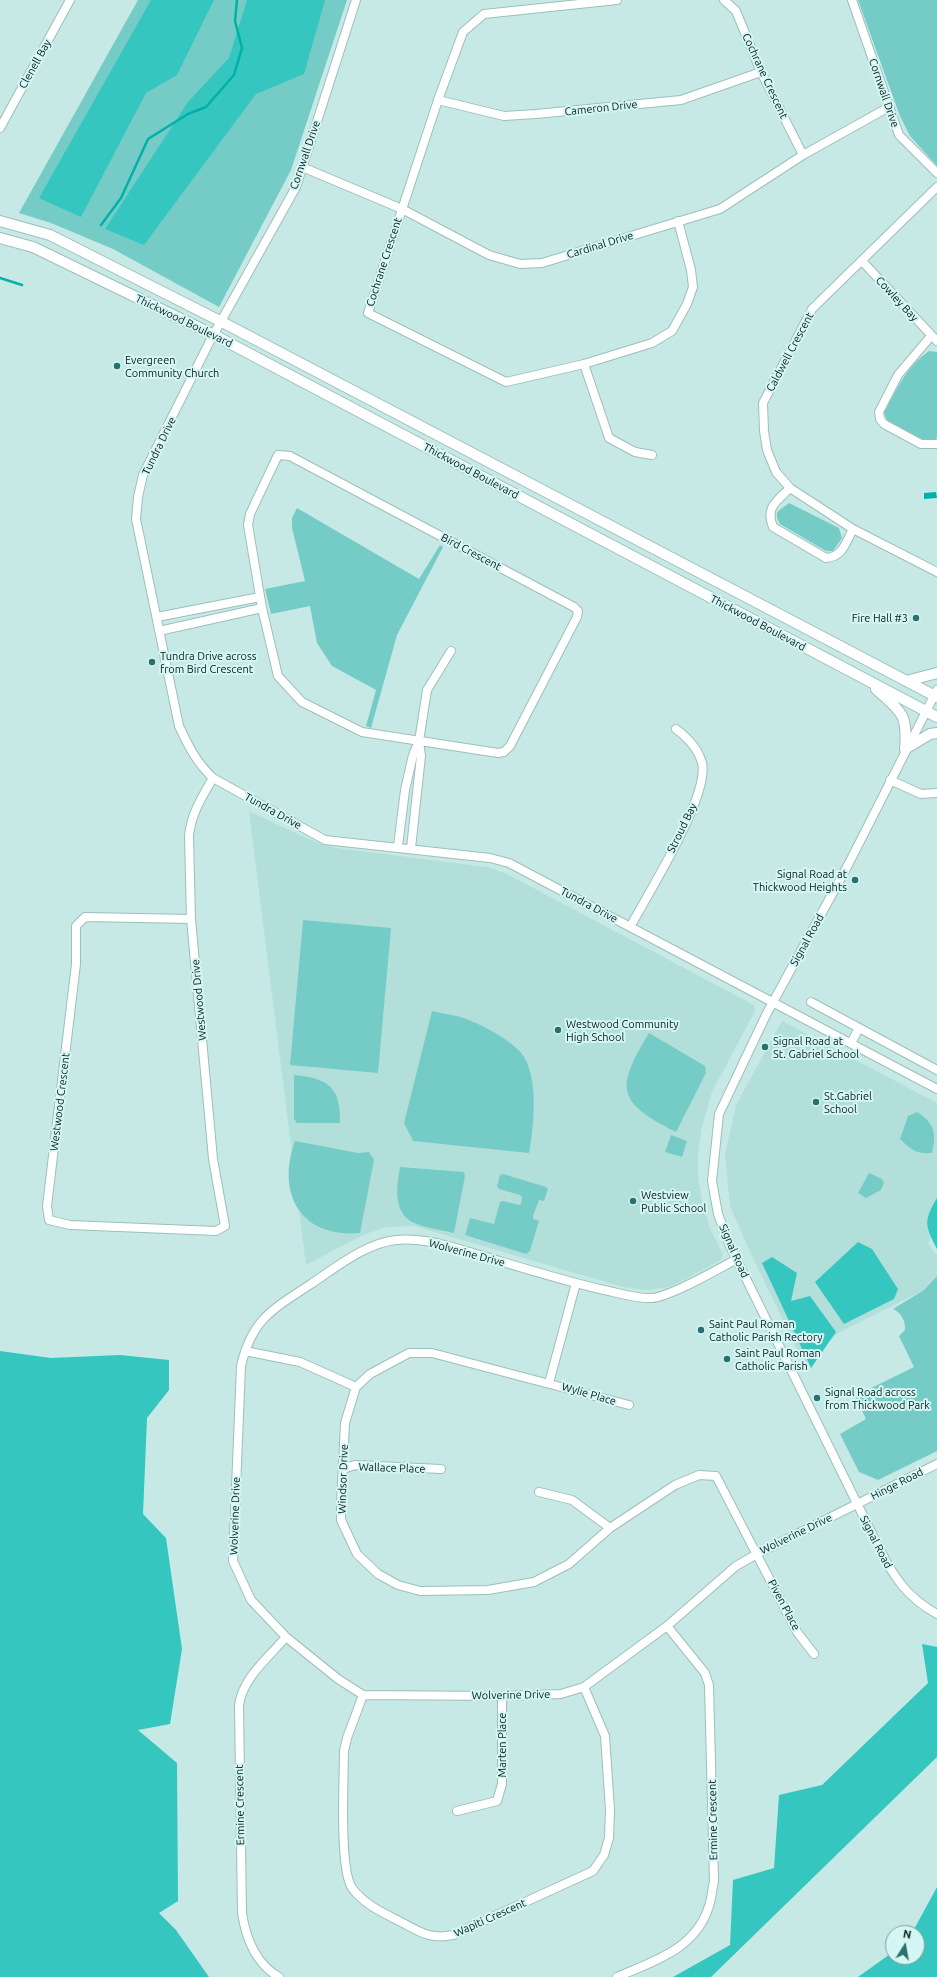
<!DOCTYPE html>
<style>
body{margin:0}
#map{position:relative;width:937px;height:1977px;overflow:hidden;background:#c6e9e6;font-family:Ubuntu,sans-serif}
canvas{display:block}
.north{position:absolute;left:885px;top:1925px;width:40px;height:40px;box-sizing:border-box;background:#d3f7f4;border:1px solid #849f9d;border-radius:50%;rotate:11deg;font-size:11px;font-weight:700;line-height:16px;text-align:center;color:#0e1b1a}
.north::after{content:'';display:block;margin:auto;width:14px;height:18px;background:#28716e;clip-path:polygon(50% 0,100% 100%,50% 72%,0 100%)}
</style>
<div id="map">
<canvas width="937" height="1977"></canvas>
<div class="north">N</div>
</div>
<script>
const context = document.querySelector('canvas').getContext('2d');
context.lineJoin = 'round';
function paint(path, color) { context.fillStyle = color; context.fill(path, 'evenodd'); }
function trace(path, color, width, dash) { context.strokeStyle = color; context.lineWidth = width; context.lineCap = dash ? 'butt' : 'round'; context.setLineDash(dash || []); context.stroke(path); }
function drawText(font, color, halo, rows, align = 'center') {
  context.font = font + ' Ubuntu,sans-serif'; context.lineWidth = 4; context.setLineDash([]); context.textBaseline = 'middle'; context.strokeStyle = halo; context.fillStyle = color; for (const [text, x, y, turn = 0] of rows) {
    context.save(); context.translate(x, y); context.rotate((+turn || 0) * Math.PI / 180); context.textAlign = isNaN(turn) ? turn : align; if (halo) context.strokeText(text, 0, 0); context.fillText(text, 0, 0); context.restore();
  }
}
paint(new Path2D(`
 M249 811 315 842 336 848 487 867 507 874 754 1005 755 1011 712 1092 702 1127 698 1154V1177L702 1201 709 1226 723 1254 721 1260 670 1287 648 1290 623 1287 414 1226 387 1227 363 1235 306 1265Z
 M782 1021 937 1103V1227L928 1244 937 1255V1276L924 1290 838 1333 805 1365 751 1254 730 1206 725 1155 736 1105Z`), '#b3dfdb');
paint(new Path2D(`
 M138 0H347L291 170 219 307 113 249 51 223 19 213Z
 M858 0H937V166L910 136 900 116Z
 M929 351 937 352V437L935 440 924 441 887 420 884 413C896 390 907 366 929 351Z
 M789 503 839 528 842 538 833 551H826L780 524 777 518V512Z
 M297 508 419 579 440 545 443 547 397 635 371 728 366 726 376 690 332 666 317 643 310 606 271 614 265 589 305 581 292 528V518Z
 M303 920 391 928 378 1073 290 1065Z
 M432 1011C444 1014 459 1015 471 1021 486 1027 512 1041 522 1054 539 1076 534 1128 529 1153L413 1141 404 1123Z
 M649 1033 705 1066 706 1073 676 1132C617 1102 615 1089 649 1033Z
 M294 1075C329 1078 341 1088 340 1123H297L294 1119Z
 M917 1112C934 1123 937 1132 932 1153 915 1154 912 1150 900 1139L908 1116Z
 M671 1135 687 1141 682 1157 665 1152Z
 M295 1141 358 1153 369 1152 374 1160 360 1233C300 1238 276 1193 295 1141Z
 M400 1167 464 1172 465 1176 454 1233C442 1230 418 1227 409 1220 393 1208 397 1183 400 1167Z
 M869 1173 882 1179 884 1183 881 1190 866 1198 858 1193Z
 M503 1174 546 1187 548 1189 544 1201 539 1200 533 1216V1219L539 1221 530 1251 526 1254 465 1235 470 1218 494 1224 500 1202 503 1201 519 1205 521 1204 522 1197 520 1195 499 1189 497 1186 500 1175Z
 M937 1276V1451L878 1480 859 1472 840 1434 866 1419 855 1396 914 1367 899 1336 905 1330C906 1322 901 1312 893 1309L924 1290Z`), '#75ccc7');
paint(new Path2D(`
 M151 0H214L177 75 146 93 81 217 39 198Z
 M247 0H325L304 74 256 94 144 245 105 229 188 102 229 58Z
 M937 1198V1249C925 1225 923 1222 937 1198Z
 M858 1242 872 1249 898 1289 894 1299 844 1324 815 1282Z
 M772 1257 797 1273 791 1301 810 1296 836 1332 811 1368 762 1263Z
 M0 1351 51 1358 120 1355 169 1360V1390L147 1418 143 1514 166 1538 182 1649 170 1724 138 1730 177 1763 178 1901 159 1913 176 1930 209 1977H0Z
 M922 1644 937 1647V1757L711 1977H673L730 1945 733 1880 774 1868 779 1795 822 1785 928 1683Z
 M937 1887V1977H858L893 1952V1957H917V1933H912Z`), '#35c6bf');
paint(new Path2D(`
 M936 492 937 498 924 499V493Z`), '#00b0a9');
trace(new Path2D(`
 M101 225 121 198 148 139 188 114 206 107 234 75 242 48 235 21 237 0
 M0 278 22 285`), '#00b0a9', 2.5);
const minor = new Path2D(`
 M356 0 296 187 210 341 143 475 138 497 136 519 179 726C189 747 196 762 213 778L325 840 490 858 509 863 937 1089
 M617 0 484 14 463 32 438 100 368 313 506 382 584 364 652 343 672 331 687 304 693 287 691 270 678 221
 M724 0 736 11 761 72 803 155
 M852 0 899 135 937 173
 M438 100 504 116 536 114 681 100 761 72
 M0 128 70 0
 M302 167 402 209 489 255 520 264 542 263 720 209 803 155 889 107
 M937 187 812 309 763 403 764 431 767 450 776 472 790 488 853 529 937 572
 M862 261 937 341
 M931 336 898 375 879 412 880 419 884 424 921 444H937
 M584 364 609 438 635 452 652 455
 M278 455 290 456 574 607 578 611 577 617 510 746 504 752 498 753 362 732 302 702 278 676 262 608 248 525 250 514Z
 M790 488C777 501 765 507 773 527L826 558C843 557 846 542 853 529
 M157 617 260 597
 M159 631 262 608
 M937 690 848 865 767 1013 719 1114 712 1181 718 1214 730 1246 880 1550C895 1579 908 1598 937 1614
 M890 780 921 794 937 793
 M398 846 405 790 413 755 419 741 427 690 451 651
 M411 848 421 756 419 742
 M191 919 85 917 76 926V964L47 1206 49 1220 70 1225 216 1231 225 1226 213 1159 191 919 189 836C191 814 202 797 213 778
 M630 927C648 894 710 795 702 763 698 748 688 738 676 729
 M811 1002 937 1070
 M851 1043 859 1028
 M737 1259C718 1269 670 1297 652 1298 636 1299 620 1293 604 1290 560 1280 517 1266 473 1253 449 1246 421 1237 396 1240 366 1243 335 1268 311 1284 273 1309 252 1319 241 1366L233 1561 251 1600 286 1637 338 1679 363 1695 502 1696 561 1694 584 1687 667 1626 736 1566 757 1554 937 1464
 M245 1351 300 1362 356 1387
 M549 1383 576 1283
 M629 1405 432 1353H409L370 1374 356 1387 345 1423 341 1504V1520L357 1554 378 1574 398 1585 420 1591 488 1590 534 1582 569 1564 610 1528 675 1485 699 1475 716 1476 797 1632 814 1654
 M343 1469 355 1465 441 1469
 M539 1492 572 1500 610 1528
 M363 1695 347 1738 344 1751C344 1778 339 1869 352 1888 364 1904 381 1912 399 1921 419 1931 429 1940 453 1935L593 1871 604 1855 609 1838 610 1810 605 1736 584 1687
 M457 1811 497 1801 502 1784V1696
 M279 1977C256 1964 246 1939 242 1913L239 1706C242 1678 269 1657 286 1637
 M617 1977C654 1961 696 1949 709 1906 712 1898 712 1889 714 1881L709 1685 705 1673 667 1626`);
const major = new Path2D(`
 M0 221 50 235 222 322 937 697
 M0 238 33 247 214 335 937 717
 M906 681 937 673
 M876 689C901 712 908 713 905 749
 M905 749 930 734 937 733`);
trace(minor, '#9dbfbc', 10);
trace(major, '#9dbfbc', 12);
trace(minor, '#fff', 8);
trace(major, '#fff', 10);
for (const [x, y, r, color] of [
 [117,366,4,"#28716e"],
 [916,618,4,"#28716e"],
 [152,662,4,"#28716e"],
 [855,880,4,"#28716e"],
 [558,1030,4,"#28716e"],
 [765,1047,4,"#28716e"],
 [816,1102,4,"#28716e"],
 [633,1201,4,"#28716e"],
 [701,1330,4,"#28716e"],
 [727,1359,4,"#28716e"],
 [817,1398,4,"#28716e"]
]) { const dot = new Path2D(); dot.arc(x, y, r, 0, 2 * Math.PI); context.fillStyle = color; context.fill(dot); trace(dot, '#d3f7f4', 1.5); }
drawText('11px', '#0e1b1a', '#d3f7f4', [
 ["Clenell Bay",35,64,-61],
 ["Cochrane Crescent",765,76,65],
 ["Cornwall Drive",884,93,71],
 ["Cameron Drive",601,108,-6],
 ["Cornwall Drive",305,155,-71],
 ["Cardinal Drive",600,245,-17],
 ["Cochrane Crescent",384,262,-72],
 ["Cowley Bay",897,299,47],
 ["Thickwood Boulevard",184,321,26],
 ["Caldwell Crescent",790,352,-62],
 ["Tundra Drive",159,446,-64],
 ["Thickwood Boulevard",471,471,28],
 ["Bird Crescent",471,552,28],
 ["Thickwood Boulevard",758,623,28],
 ["Tundra Drive",273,811,29],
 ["Stroud Bay",682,828,-64],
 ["Tundra Drive",589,905,28],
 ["Signal Road",807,940,-61],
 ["Westwood Drive",199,1000,-95],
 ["Westwood Crescent",60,1102,-83],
 ["Signal Road",734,1251,66],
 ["Wolverine Drive",467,1253,15],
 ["Wylie Place",589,1394,16],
 ["Wallace Place",392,1468,2],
 ["Windsor Drive",343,1479,-88],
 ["Hinge Road",897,1484,-27],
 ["Wolverine Drive",235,1516,-88],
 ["Wolverine Drive",796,1534,-26],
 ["Signal Road",876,1542,63],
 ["Piven Place",784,1605,62],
 ["Wolverine Drive",511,1695,-1],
 ["Marten Place",502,1745,-90],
 ["Ermine Crescent",240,1805,-91],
 ["Ermine Crescent",713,1820,-91],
 ["Wapiti Crescent",490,1918,-24]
]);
drawText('11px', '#0e1b1a', '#d3f7f4', [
 ["Evergreen",125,360],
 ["Community Church",125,373],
 ["Fire Hall #3",908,618,"right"],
 ["Tundra Drive across",160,656],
 ["from Bird Crescent",160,669],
 ["Signal Road at",847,874,"right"],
 ["Thickwood Heights",847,887,"right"],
 ["Westwood Community",566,1024],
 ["High School",566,1037],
 ["Signal Road at",773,1041],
 ["St. Gabriel School",773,1054],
 ["St.Gabriel",824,1096],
 ["School",824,1109],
 ["Westview",641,1195],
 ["Public School",641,1208],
 ["Saint Paul Roman",709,1324],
 ["Catholic Parish Rectory",709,1337],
 ["Saint Paul Roman",735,1353],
 ["Catholic Parish",735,1366],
 ["Signal Road across",825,1392],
 ["from Thickwood Park",825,1405]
], 'left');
</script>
